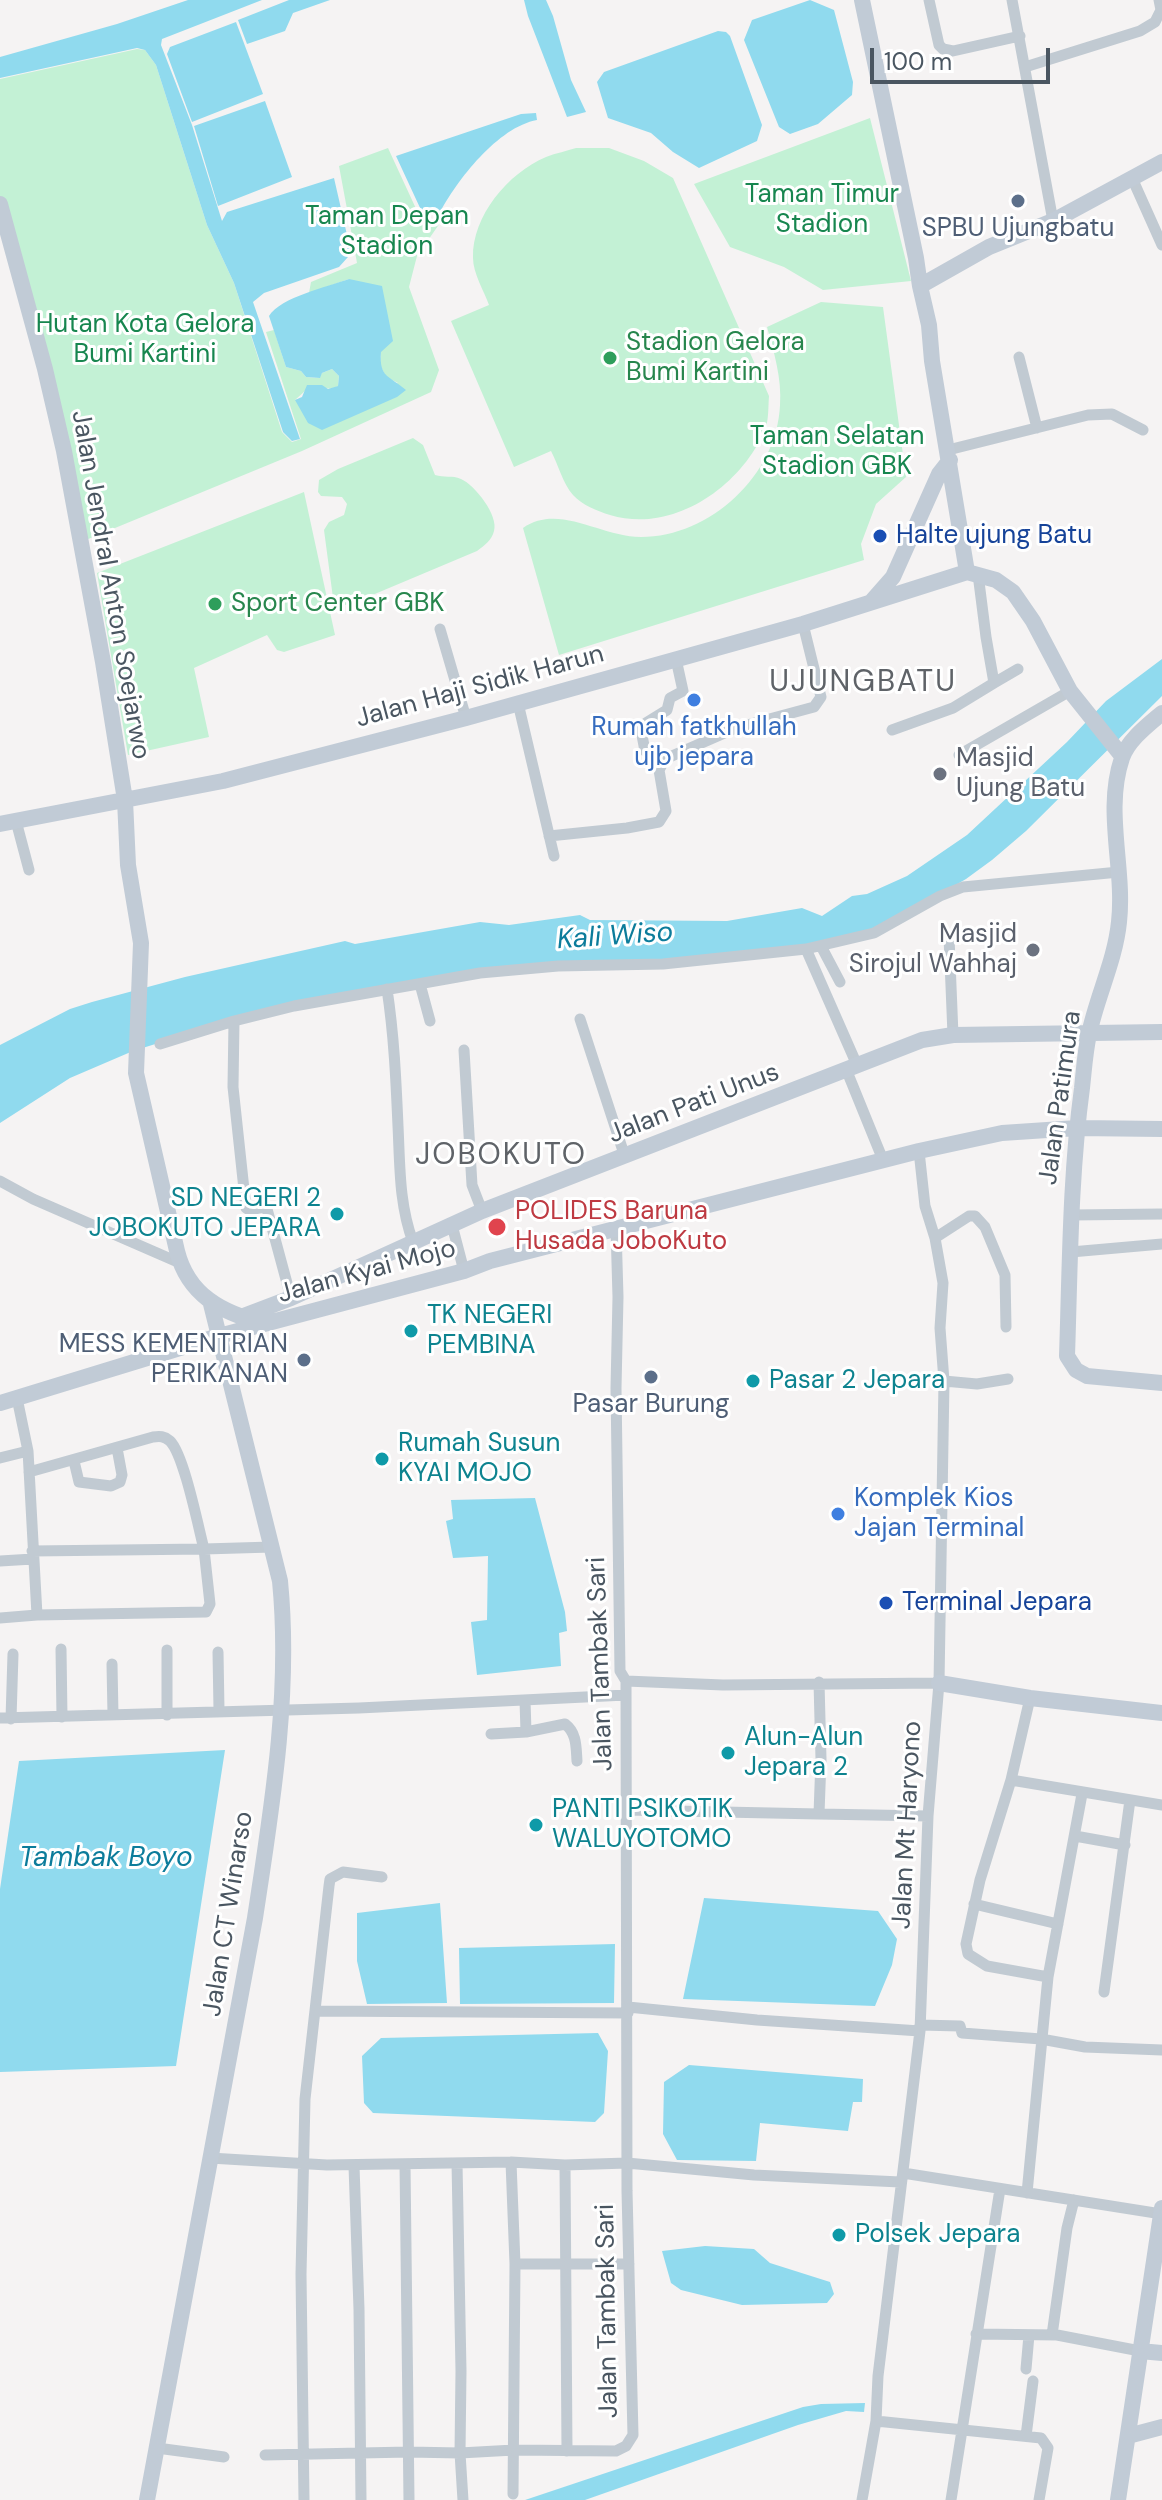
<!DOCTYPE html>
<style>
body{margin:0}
#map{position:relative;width:1162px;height:2500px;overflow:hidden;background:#f5f3f3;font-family:"DM Sans",sans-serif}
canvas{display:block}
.scale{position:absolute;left:870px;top:48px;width:180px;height:36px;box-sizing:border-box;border:4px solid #4a5661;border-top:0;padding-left:10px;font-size:24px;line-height:28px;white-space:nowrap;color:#4a5661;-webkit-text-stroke:6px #fff;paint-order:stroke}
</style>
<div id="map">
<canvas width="1162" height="2500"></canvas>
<div class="scale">100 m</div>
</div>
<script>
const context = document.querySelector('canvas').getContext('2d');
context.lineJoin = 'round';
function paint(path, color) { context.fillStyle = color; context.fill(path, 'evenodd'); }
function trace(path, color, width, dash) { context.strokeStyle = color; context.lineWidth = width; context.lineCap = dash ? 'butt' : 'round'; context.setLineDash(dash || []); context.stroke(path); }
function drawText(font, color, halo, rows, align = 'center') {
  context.font = font + ' "DM Sans",sans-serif'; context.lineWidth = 6; context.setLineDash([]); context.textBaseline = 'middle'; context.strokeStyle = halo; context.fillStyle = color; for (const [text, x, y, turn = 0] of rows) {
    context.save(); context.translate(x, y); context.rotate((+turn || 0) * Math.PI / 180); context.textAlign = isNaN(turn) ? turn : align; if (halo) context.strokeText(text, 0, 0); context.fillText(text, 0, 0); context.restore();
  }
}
paint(new Path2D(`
 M137 49 145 50 156 65 207 225 234 283 282 432 292 442 301 439 266 332 274 330 286 367 301 371 306 377 319 378 322 373 332 369 339 376 338 386 333 389 325 388 305 391 295 400 398 383 386 377 380 365 381 352 349 279 309 293 311 282 357 263 339 166 388 148 418 213 440 223 417 256 409 287 439 370 431 392 302 451 81 542 0 202V79Z
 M870 118 911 281 823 290 784 267 730 247 694 184Z
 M576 148H609L644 161 673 178 769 396C768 408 769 422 764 432 739 488 672 534 610 515 597 511 582 505 573 495 563 484 558 464 551 451L514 467 451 321 489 305C484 291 473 273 473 258 472 216 508 173 546 157 556 153 567 151 576 148Z
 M821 302 883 307 906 477 876 504 861 544 864 560 559 655 523 528C559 503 600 537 641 537 710 537 777 475 780 405 782 379 774 352 767 327Z
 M413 438 423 445 435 475C444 478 452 475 461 479 475 485 499 516 494 531 492 540 484 546 477 551L351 604 338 606 333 598 324 530 329 522 344 515 347 504 342 497 321 496 318 492 319 480 338 469Z
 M304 492 335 635 284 652 277 650 267 635 194 668 209 737 128 755 97 573Z`), '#c3f1d5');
paint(new Path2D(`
 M188 0H262L162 39 161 45 192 125 222 221 227 212 334 178 350 248 348 257 339 267 264 293 253 302 300 439 292 441 283 432 234 283 207 225 156 65 145 50 137 48 0 78V57L117 24Z
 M289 0H330L293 13 285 31 247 44 238 20Z
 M524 0H546L553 16 571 80 586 112 567 117 528 16Z
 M810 0 834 10 853 82 852 95 818 124 790 134 779 127 744 40 752 20Z
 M236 22 263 94 192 122 167 54 170 47Z
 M718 31 726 32 730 36 762 125 757 141 699 168 673 152 651 133 608 118 597 82 604 72Z
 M265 101 292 177 218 206 194 126Z
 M536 113 537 120C498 127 457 180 439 214L421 210 396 156 521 114Z
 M349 279 382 286 393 341 381 352C379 378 389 375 406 390L397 397 322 430 308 423 295 400 302 397 307 385H322L328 389 338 386 339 376 332 369 322 373 320 378 306 377 301 371 286 367 269 316C281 297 327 287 349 279Z
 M1162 659V696L1026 831 992 860 966 879 886 926 812 946 681 960 554 964 232 1020 133 1051 70 1078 0 1123V1045L70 1009 92 1002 185 977 345 941 355 944 480 922 509 925 580 915 590 920 727 921 802 908 822 916 852 896 867 894 907 876 967 835 1067 742 1106 701Z
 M535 1498 565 1612 567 1631 559 1633 561 1666 477 1675 471 1622 487 1620 488 1556 453 1558 446 1521 453 1519 451 1500Z
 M225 1750 176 2066 0 2072V1889L19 1761Z
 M704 1898 878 1911 897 1939 892 1965 875 2006 683 1999Z
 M440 1903 447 2003 367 2004 357 1961V1913Z
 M615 1944 614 2003 460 2004 459 1948Z
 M598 2033 608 2051 604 2113 595 2122 373 2113 364 2103 362 2056 381 2038Z
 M689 2065 863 2079 862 2102H853L848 2131 760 2123 756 2161 677 2160 663 2134 664 2082Z
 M705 2246 754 2249 770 2263 830 2282 834 2294 827 2303 742 2305 681 2290 671 2283 662 2251Z
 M865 2403 864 2412 846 2411 798 2425 585 2500H525L803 2407 821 2404Z`), '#90daee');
trace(new Path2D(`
 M929 0 939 45 943 49 953 51 1020 36
 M1012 0 1053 221
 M1025 67 1140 31 1155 22 1161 10 1159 0
 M1132 178 1162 245
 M1019 357 1037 428
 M948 450 1088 415 1112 414 1143 430
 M978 574 986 637 994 683 1018 669
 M440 629 466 718
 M518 703 554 856
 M892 730 953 708 994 683
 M645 751 641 730 646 723 667 710 670 698 683 691 676 659
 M959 755 1070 691
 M16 821 29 870
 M549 836 627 828 659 822 666 811 659 770 665 759 736 728 814 707 821 697 803 624
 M949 937 953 1035
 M821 946 840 982
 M806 949 857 1065
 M420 984 430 1021
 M387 989C394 1035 396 1080 398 1126 400 1166 399 1204 413 1242
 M580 1019 625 1157
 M234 1021 233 1087 246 1208 249 1210 264 1207 267 1209 291 1298
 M160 1044 234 1021 294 1006 480 973 558 966 663 964 806 949 874 933 940 896 963 887 1119 872
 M464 1050 472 1185 482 1211
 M846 1069 883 1160
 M0 1181 33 1199 180 1263
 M1071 1215 1162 1214
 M452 1225 464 1271
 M935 1238 969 1216H975L985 1227 1005 1275 1006 1327
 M1071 1252 1162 1244
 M944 1381 977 1384 1008 1379
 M17 1398 28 1451 37 1615 206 1612 210 1604 204 1549 272 1547
 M0 1458 28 1451
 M74 1461 79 1482 111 1486 120 1482 122 1475 117 1448
 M29 1472 153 1437C160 1436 164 1436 170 1441 184 1455 198 1526 204 1549L32 1551
 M0 1561 33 1559
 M0 1618 37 1615
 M61 1649 62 1717
 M218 1652 219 1710
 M112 1664 113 1715
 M626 1681 723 1685 939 1683
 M167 1715V1650
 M0 1718 359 1708 626 1695
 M11 1719 13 1654
 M526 1732 565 1724C577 1733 576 1747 577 1761
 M491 1734 526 1732 525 1700
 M1011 1780 1030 1698
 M627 1810 819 1814 821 1759 819 1682
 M819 1814 928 1816
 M1075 1836 1125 1845
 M974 1904 1058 1924
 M1048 1977 1082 1794
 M1104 1992 1130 1800
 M628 2007 757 2020 920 2031
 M317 2011 628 2013
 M920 2025 960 2026 962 2033 1041 2039 1085 2047 1162 2050
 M210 2158 327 2165 511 2162 565 2165 627 2163 754 2175 900 2182
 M511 2162 515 2264 513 2494
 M457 2163 461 2371 460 2453 463 2500
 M405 2164 409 2500
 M565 2165 567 2451
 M354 2166 359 2309 361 2500
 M903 2173 1162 2214
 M1027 2193 1048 1977 987 1966 968 1954 966 1944 980 1880 1011 1780 1162 1805
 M515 2264H629
 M976 2334 1057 2335 1140 2351
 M1052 2335 1067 2228 1074 2200
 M1026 2369 1029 2335
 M876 2421 1041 2438 1048 2448 1039 2500
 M1026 2436 1033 2381
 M157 2448 224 2457
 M265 2455 409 2452 460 2453 514 2450 616 2451 626 2446 633 2435 627 2191 626 1681 620 1671 616 1388 618 1297 616 1228
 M304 2500 301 2274 305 2099 329 1886 330 1879 343 1872 382 1877
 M862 2500 876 2421 878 2376 920 2031 928 1816 939 1683 944 1381 940 1328 943 1283 935 1238 925 1206 919 1151
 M951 2500 1000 2189`), '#c1cad2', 11);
trace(new Path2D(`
 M862 0 916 258 920 286
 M0 204 45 369 64 451 103 662 125 800 128 865 141 943 136 1073 177 1251C188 1295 222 1313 263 1323
 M967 572 932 361 929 325 920 286 989 247 1053 221 1162 162
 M871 602 893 577 939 474 950 460
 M1162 713C1148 725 1128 740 1122 758 1104 811 1125 868 1119 922 1115 961 1097 996 1089 1034 1085 1052 1084 1070 1082 1088 1070 1177 1070 1267 1067 1356L1076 1370 1087 1376 1162 1383
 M0 824 223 781 466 718 803 624 967 572 996 580 1013 592 1033 621 1070 691 1122 756
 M241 1317 291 1298 482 1211 922 1040 953 1035 1162 1032
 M0 1403 219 1336 464 1271 490 1261 919 1151 1002 1133 1077 1128 1162 1129
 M939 1683 1030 1698 1162 1713
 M1140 2351 1162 2353
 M1128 2436 1162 2427
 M147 2500 255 1918C272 1807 291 1693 280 1581L211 1304
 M1118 2500 1162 2208`), '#c1cbd6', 16);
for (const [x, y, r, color] of [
 [1018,201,8,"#5c6f8a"],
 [610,358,8,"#2e9e5b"],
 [880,536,8,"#1a4fb4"],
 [215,604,8,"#2e9e5b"],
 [694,700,8,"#3f7fe0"],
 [940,774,8,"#6b7280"],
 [1033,950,8,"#6b7280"],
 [337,1214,8,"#0f9aa8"],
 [497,1227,10,"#e0444e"],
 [411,1331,8,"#0f9aa8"],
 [304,1360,8,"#5c6f8a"],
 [651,1377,8,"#5c6f8a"],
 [753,1381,8,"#0f9aa8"],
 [382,1459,8,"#0f9aa8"],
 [838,1514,8,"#3f7fe0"],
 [886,1603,8,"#1a4fb4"],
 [728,1753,8,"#0f9aa8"],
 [536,1825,8,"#0f9aa8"],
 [839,2235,8,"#0f9aa8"]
]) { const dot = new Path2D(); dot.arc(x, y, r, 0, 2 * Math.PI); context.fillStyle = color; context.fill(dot); trace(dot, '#fff', 3); }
drawText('26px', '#17864f', '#fff', [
 ["Taman Timur",822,195],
 ["Stadion",822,225],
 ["Taman Depan",387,217],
 ["Stadion",387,247],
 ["Hutan Kota Gelora",145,325],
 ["Bumi Kartini",145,355],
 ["Taman Selatan",837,437],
 ["Stadion GBK",837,467]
]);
drawText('26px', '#4e5e75', '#fff', [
 ["SPBU Ujungbatu",1018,229],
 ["MESS KEMENTRIAN",288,1345,"right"],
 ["PERIKANAN",288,1375,"right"],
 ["Pasar Burung",651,1405]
]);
drawText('26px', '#27864d', '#fff', [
 ["Stadion Gelora",626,343],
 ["Bumi Kartini",626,373],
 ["Sport Center GBK",231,604]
], 'left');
drawText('26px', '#164399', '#fff', [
 ["Halte ujung Batu",896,536],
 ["Terminal Jepara",902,1603]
], 'left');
drawText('26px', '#4a5661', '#fff', [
 ["Jalan Jendral Anton Soejarwo",110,585,80],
 ["Jalan Haji Sidik Harun",480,687,-15],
 ["Jalan Patimura",1061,1098,-82],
 ["Jalan Pati Unus",694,1104,-21],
 ["Jalan Kyai Mojo",367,1272,-15],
 ["Jalan Tambak Sari",601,1664,-92],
 ["Jalan Mt Haryono",908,1825,-87],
 ["Jalan CT Winarso",229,1914,-81],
 ["Jalan Tambak Sari",608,2311,-91]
]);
drawText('26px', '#366cbe', '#fff', [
 ["Rumah fatkhullah",694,728],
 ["ujb jepara",694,758],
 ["Komplek Kios",854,1499,"left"],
 ["Jajan Terminal",854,1529,"left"]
]);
drawText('26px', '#5b616d', '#fff', [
 ["Masjid",956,759],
 ["Ujung Batu",956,789],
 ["Masjid",1017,935,"right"],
 ["Sirojul Wahhaj",1017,965,"right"]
], 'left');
drawText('26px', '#0d838f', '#fff', [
 ["SD NEGERI 2",321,1199,"right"],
 ["JOBOKUTO JEPARA",321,1229,"right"],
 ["TK NEGERI",427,1316],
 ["PEMBINA",427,1346],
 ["Pasar 2 Jepara",769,1381],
 ["Rumah Susun",398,1444],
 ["KYAI MOJO",398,1474],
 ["Alun-Alun",744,1738],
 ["Jepara 2",744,1768],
 ["PANTI PSIKOTIK",552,1810],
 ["WALUYOTOMO",552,1840],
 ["Polsek Jepara",855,2235]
], 'left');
drawText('26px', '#be3a42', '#fff', [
 ["POLIDES Baruna",515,1212],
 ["Husada JoboKuto",515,1242]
], 'left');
drawText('italic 28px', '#0c7c9b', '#fff', [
 ["Kali Wiso",615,937,-4],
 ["Tambak Boyo",106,1859]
]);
context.letterSpacing = '2px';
drawText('30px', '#5f6368', '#fff', [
 ["UJUNGBATU",863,683],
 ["JOBOKUTO",501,1156]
]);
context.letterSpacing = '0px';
</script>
